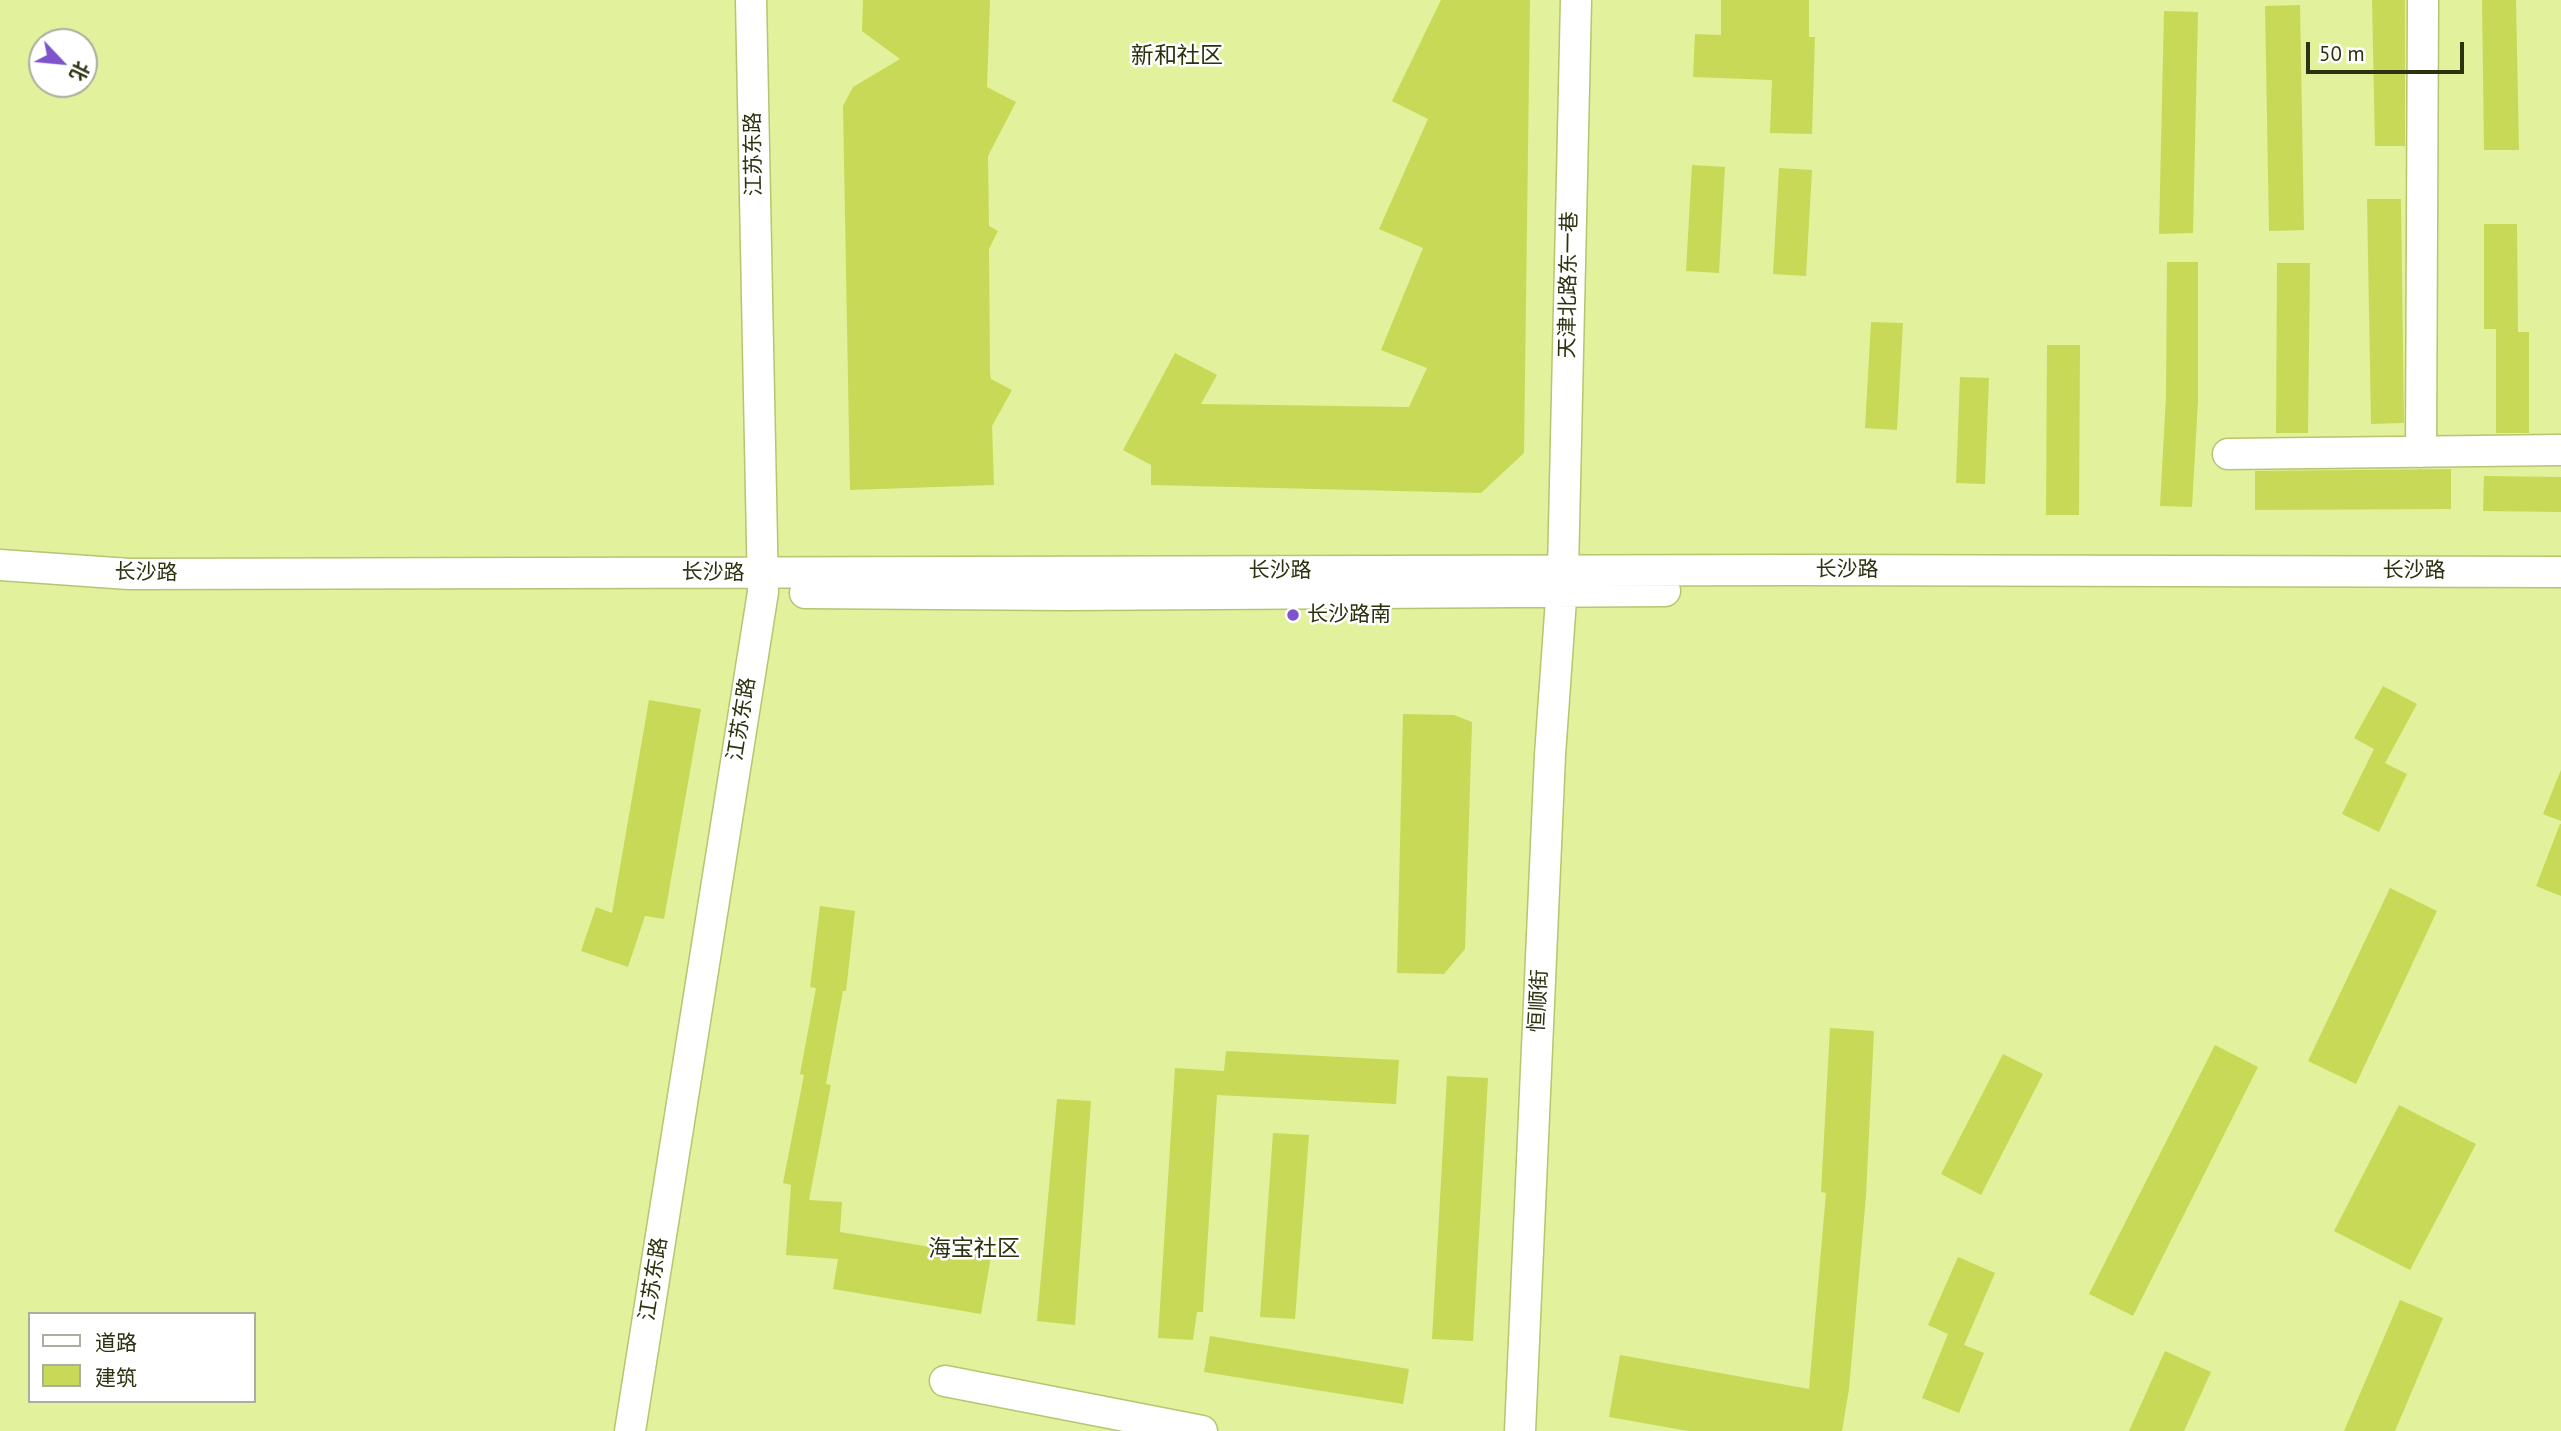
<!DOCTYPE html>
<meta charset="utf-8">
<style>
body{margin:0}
#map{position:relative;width:2561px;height:1431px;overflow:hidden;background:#e2f19c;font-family:"PT Sans","Noto Sans SC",sans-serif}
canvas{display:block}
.legend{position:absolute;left:28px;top:1312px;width:228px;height:91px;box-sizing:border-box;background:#fff;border:2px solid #abad9f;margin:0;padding:9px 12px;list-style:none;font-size:21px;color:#2c310e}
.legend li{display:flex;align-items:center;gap:14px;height:35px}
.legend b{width:35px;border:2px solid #abad9f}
.north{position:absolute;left:28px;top:28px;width:70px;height:70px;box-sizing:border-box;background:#fff;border:2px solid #abad9f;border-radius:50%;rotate:116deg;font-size:19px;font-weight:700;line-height:28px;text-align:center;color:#2c310e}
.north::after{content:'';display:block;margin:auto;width:24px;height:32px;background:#7e53cc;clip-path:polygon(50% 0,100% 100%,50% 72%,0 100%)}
.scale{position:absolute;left:2306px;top:42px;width:158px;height:32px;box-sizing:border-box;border:4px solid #2c310e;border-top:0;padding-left:9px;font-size:21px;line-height:24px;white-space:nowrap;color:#2c310e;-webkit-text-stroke:5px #fff;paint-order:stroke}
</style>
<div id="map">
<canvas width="2561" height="1431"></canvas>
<ul class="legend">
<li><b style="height:9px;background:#fff"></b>道路</li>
<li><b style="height:19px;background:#c8d957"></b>建筑</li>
</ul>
<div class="north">北</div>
<div class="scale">50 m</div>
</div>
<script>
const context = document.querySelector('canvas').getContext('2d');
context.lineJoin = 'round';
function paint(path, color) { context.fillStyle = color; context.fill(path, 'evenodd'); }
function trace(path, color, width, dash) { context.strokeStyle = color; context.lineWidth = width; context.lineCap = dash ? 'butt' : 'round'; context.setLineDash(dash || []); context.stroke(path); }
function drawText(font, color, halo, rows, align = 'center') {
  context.font = font + ' "PT Sans","Noto Sans SC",sans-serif'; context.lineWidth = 5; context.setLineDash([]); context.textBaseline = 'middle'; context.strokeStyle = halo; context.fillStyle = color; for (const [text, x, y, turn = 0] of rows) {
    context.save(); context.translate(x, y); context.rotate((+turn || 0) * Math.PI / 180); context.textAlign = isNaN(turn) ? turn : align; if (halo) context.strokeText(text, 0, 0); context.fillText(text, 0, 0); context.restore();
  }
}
paint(new Path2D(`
 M863 0H990L987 87 1016 102 988 156 989 226 998 231 989 249 990 372 991 379 1012 390 992 426 994 485 850 490 843 106 853 87 900 59 862 31Z
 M1441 0H1530L1524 453 1481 493 1151 485V465L1123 450 1175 353 1217 375 1201 404 1409 407 1427 368 1381 350 1423 248 1379 229 1428 119 1392 101Z
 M1721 0H1809V37H1815L1812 134 1770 133 1772 80 1693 77 1695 34 1721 35Z
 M2372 0H2405V146H2375Z
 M2482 0H2516L2519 150H2484Z
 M2300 5 2304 230 2269 231 2265 6Z
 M2164 11 2198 12 2193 233 2159 234Z
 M1692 165 1725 167 1719 273 1686 271Z
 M1779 168 1812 170 1806 276 1773 274Z
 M2367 199H2401L2404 423 2371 424Z
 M2484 224H2517L2518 332H2529V433H2496V329H2484Z
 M2167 262H2198V401L2192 507 2160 506 2166 396Z
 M2277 263H2310L2308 433H2276Z
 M1871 322 1903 323 1897 430 1865 428Z
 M2047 345H2080L2079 515H2046Z
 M1960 377 1989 378 1985 484 1956 483Z
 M2451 469V509L2255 510V471Z
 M2484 476 2561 477V512L2483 511Z
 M2383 686 2417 704 2385 763 2407 774 2379 832 2342 814 2374 749 2354 738Z
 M649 700 701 709 664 919 645 916 628 967 581 951 596 907 612 913Z
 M1403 714 1454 715 1472 722 1465 949 1444 974 1397 973Z
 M2561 770V821L2543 814Z
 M2560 824H2561V896L2536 886Z
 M2390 888 2437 911 2356 1084 2308 1061Z
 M820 906 855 911 846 991H843L826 1084 831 1085 809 1200 842 1202 840 1232 991 1257 981 1314 833 1289 838 1259 786 1255 791 1185 783 1183 804 1075 800 1074 816 988 810 987Z
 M1830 1028 1874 1031 1866 1196 1849 1389 1842 1431H1688L1609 1417 1620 1355 1809 1389 1826 1193 1821 1192Z
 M2215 1045 2258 1067 2133 1316 2089 1294Z
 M1226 1051 1399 1060 1396 1104 1217 1095 1203 1312H1197L1193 1340 1158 1338 1175 1068 1224 1071Z
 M2003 1054 2043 1074 1981 1195 1941 1174Z
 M1447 1076 1488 1078 1473 1341 1432 1339Z
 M1057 1099 1091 1101 1075 1325 1037 1321Z
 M2399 1105 2476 1144 2410 1270 2334 1231Z
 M1273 1133 1309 1135 1295 1319 1260 1317Z
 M1958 1257 1995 1273 1964 1345 1984 1353 1959 1413 1922 1398 1948 1334 1928 1325Z
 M2400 1300 2443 1318 2395 1431H2344Z
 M1210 1336 1409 1369 1403 1404 1204 1372Z
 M2165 1351 2211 1372 2184 1431H2129Z`), '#c8d957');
const minor = new Path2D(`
 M2421 452 2423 0
 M2228 454 2561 450
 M0 565 129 574 1798 570 2561 572
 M805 593 1067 595 1665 591
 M945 1381 1202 1431
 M630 1431 763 592 751 0
 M1520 1431 1550 755 1563 571 1576 0`);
trace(minor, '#b7c472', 33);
trace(minor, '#fff', 30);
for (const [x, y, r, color] of [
 [1293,615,7,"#7e53cc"]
]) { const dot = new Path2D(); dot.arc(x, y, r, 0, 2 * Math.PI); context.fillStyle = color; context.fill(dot); trace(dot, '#fff', 2.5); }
drawText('21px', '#2c310e', '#fff', [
 ["江苏东路",754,154,-91],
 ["天津北路东一巷",1569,285,-89],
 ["长沙路",1847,570],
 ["长沙路",1280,571],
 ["长沙路",2414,571],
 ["长沙路",146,573,1],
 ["长沙路",713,573,1],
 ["江苏东路",742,719,-81],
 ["恒顺街",1539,1001,-87],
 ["江苏东路",654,1279,-81]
]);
drawText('21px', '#2c310e', '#fff', [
 ["长沙路南",1307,615]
], 'left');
drawText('23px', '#2c310e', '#fff', [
 ["新和社区",1177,56],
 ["海宝社区",974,1249]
]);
</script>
